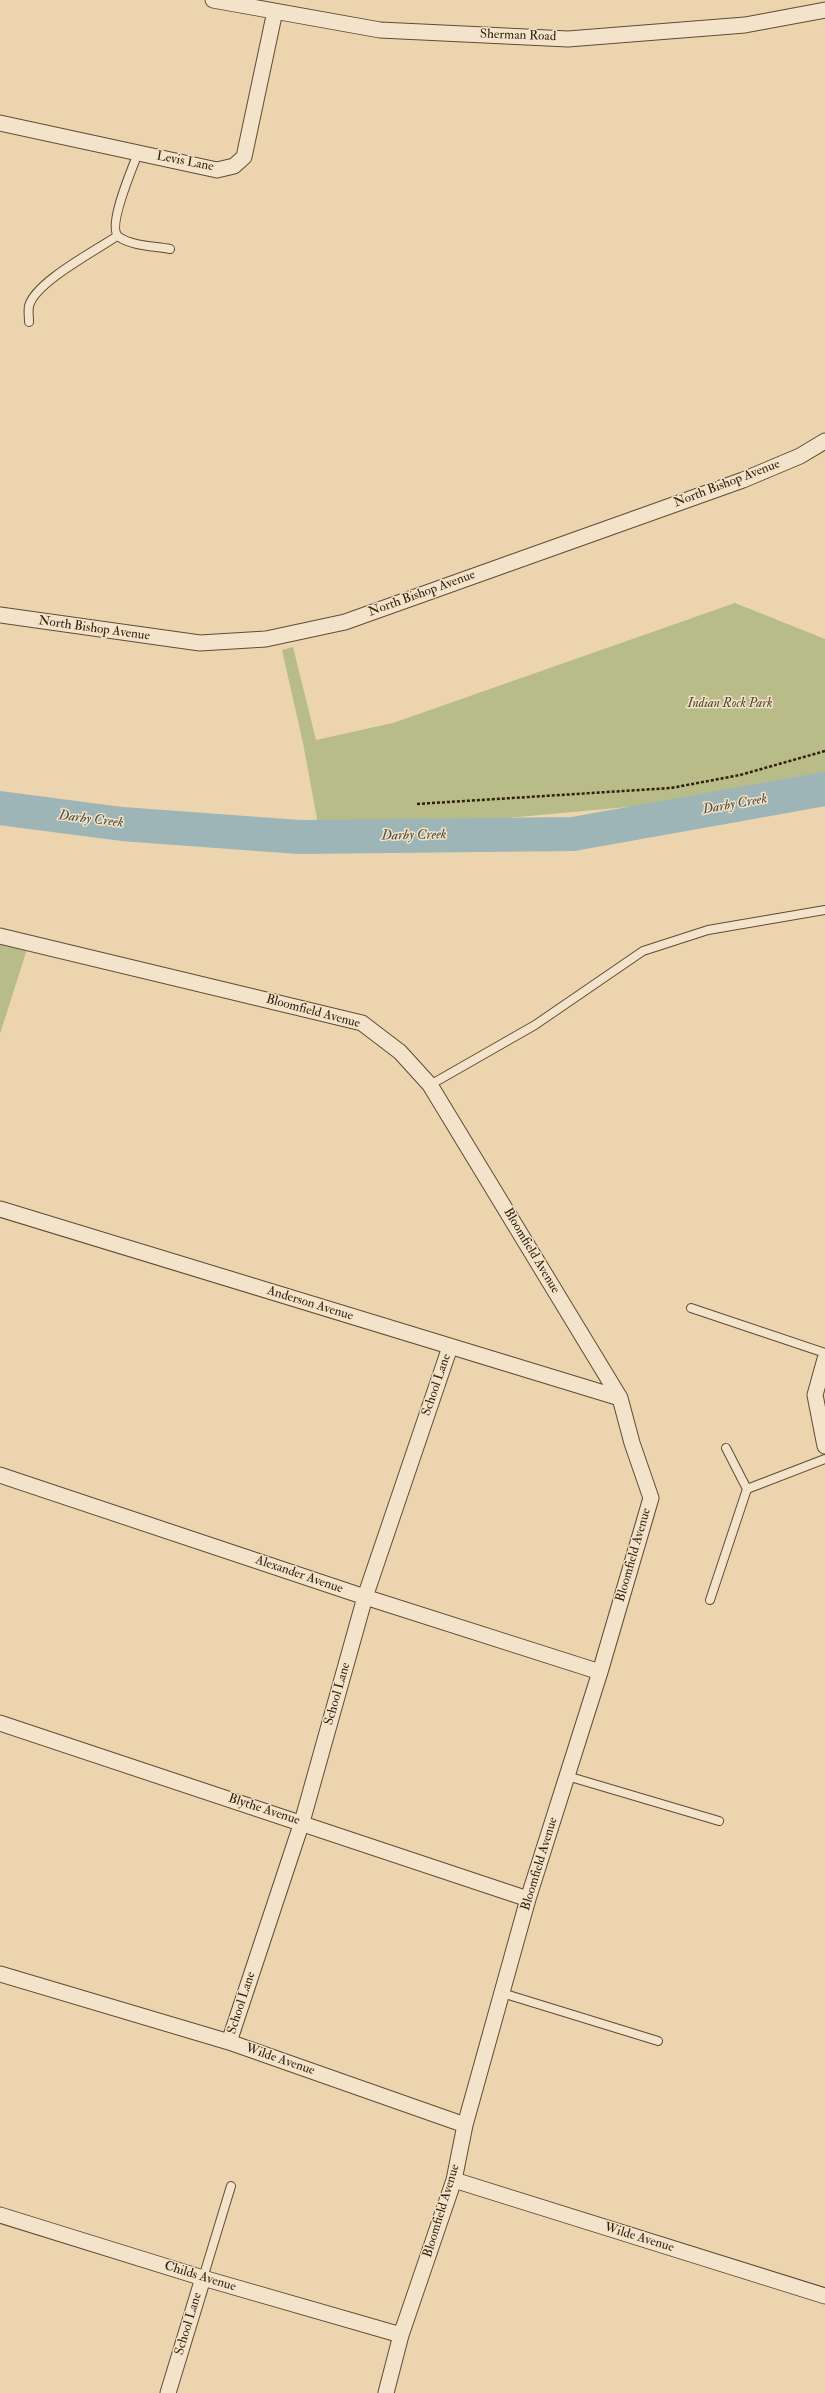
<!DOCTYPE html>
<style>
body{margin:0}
canvas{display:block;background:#ebd4ae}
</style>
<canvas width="825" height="2393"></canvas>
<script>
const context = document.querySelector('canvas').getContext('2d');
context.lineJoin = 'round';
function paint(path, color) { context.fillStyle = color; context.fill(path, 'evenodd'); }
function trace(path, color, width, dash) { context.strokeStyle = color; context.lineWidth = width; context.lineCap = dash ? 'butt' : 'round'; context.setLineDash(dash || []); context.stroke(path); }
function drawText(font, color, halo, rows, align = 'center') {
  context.font = font + ' "IM FELL Double Pica",serif'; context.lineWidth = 3; context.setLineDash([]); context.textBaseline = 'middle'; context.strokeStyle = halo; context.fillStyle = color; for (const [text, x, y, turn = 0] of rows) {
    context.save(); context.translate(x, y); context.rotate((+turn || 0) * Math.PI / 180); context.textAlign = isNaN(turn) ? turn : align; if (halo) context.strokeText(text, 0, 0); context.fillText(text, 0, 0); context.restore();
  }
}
paint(new Path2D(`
 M735 603 825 639V775L781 793 320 835 303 743 282 650 293 647 316 740 393 723Z
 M0 939 28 946 0 1034Z`), '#b8bc89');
trace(new Path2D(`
 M0 808 122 824 299 837 573 834 825 789`), '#9db5b6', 34);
const service = new Path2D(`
 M138 153C133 167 106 228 119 237 132 246 154 246 170 249
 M29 322C29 317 28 311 29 306 35 282 97 250 117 236
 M430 1085 535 1025 643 951 708 930 825 910
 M691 1308 825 1353
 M726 1448 747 1489
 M710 1600 747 1489 825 1459
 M567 1776 719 1821
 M502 1993 658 2041
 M203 2278 231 2186`);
const minor = new Path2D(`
 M213 0 380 30 568 39 745 25 825 10
 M0 123 217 170 234 166 244 157 275 11
 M0 615 200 643 266 639 345 622 743 480 800 456 825 441
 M0 936 362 1023 400 1052 430 1085 620 1398 632 1443 651 1498 600 1672 528 1899 465 2125 454 2180 401 2335 386 2393
 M0 1209 620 1398
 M825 1359 815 1395 825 1446
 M0 1475 365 1597 600 1672
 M0 1723 528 1899
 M0 1974 229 2042 465 2125
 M229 2042 302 1822 365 1597 450 1347
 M454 2180 825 2296
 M0 2215 203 2278 401 2335
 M168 2393 203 2278`);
trace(service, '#604c32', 10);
trace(minor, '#604c32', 17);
trace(new Path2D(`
 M417 804 671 788 740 775 825 751`), '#311f09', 2.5, [3, 2]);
trace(service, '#f2e3ca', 8);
trace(minor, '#f2e3ca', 15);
drawText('13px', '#311f09', '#f2e3ca', [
 ["Sherman Road",518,36,2],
 ["Levis Lane",185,162,11],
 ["North Bishop Avenue",727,484,-21],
 ["North Bishop Avenue",422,594,-20],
 ["North Bishop Avenue",94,629,8],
 ["Bloomfield Avenue",313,1012,15],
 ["Bloomfield Avenue",531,1251,59],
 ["Anderson Avenue",310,1304,17],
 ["School Lane",437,1385,-71],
 ["Bloomfield Avenue",634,1555,-74],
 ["Alexander Avenue",299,1575,19],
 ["School Lane",338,1694,-74],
 ["Blythe Avenue",264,1810,18],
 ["Bloomfield Avenue",540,1864,-73],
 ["School Lane",242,2003,-72],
 ["Wilde Avenue",280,2060,19],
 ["Bloomfield Avenue",442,2211,-73],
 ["Wilde Avenue",639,2238,17],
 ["Childs Avenue",200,2277,17],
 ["School Lane",189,2324,-73]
]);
drawText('italic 13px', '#534629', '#f2e3ca', [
 ["Indian Rock Park",730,704]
]);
drawText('italic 14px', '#514c3d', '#f2e3ca', [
 ["Darby Creek",735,805,-10],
 ["Darby Creek",91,820,7],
 ["Darby Creek",414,836,-1]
]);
</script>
